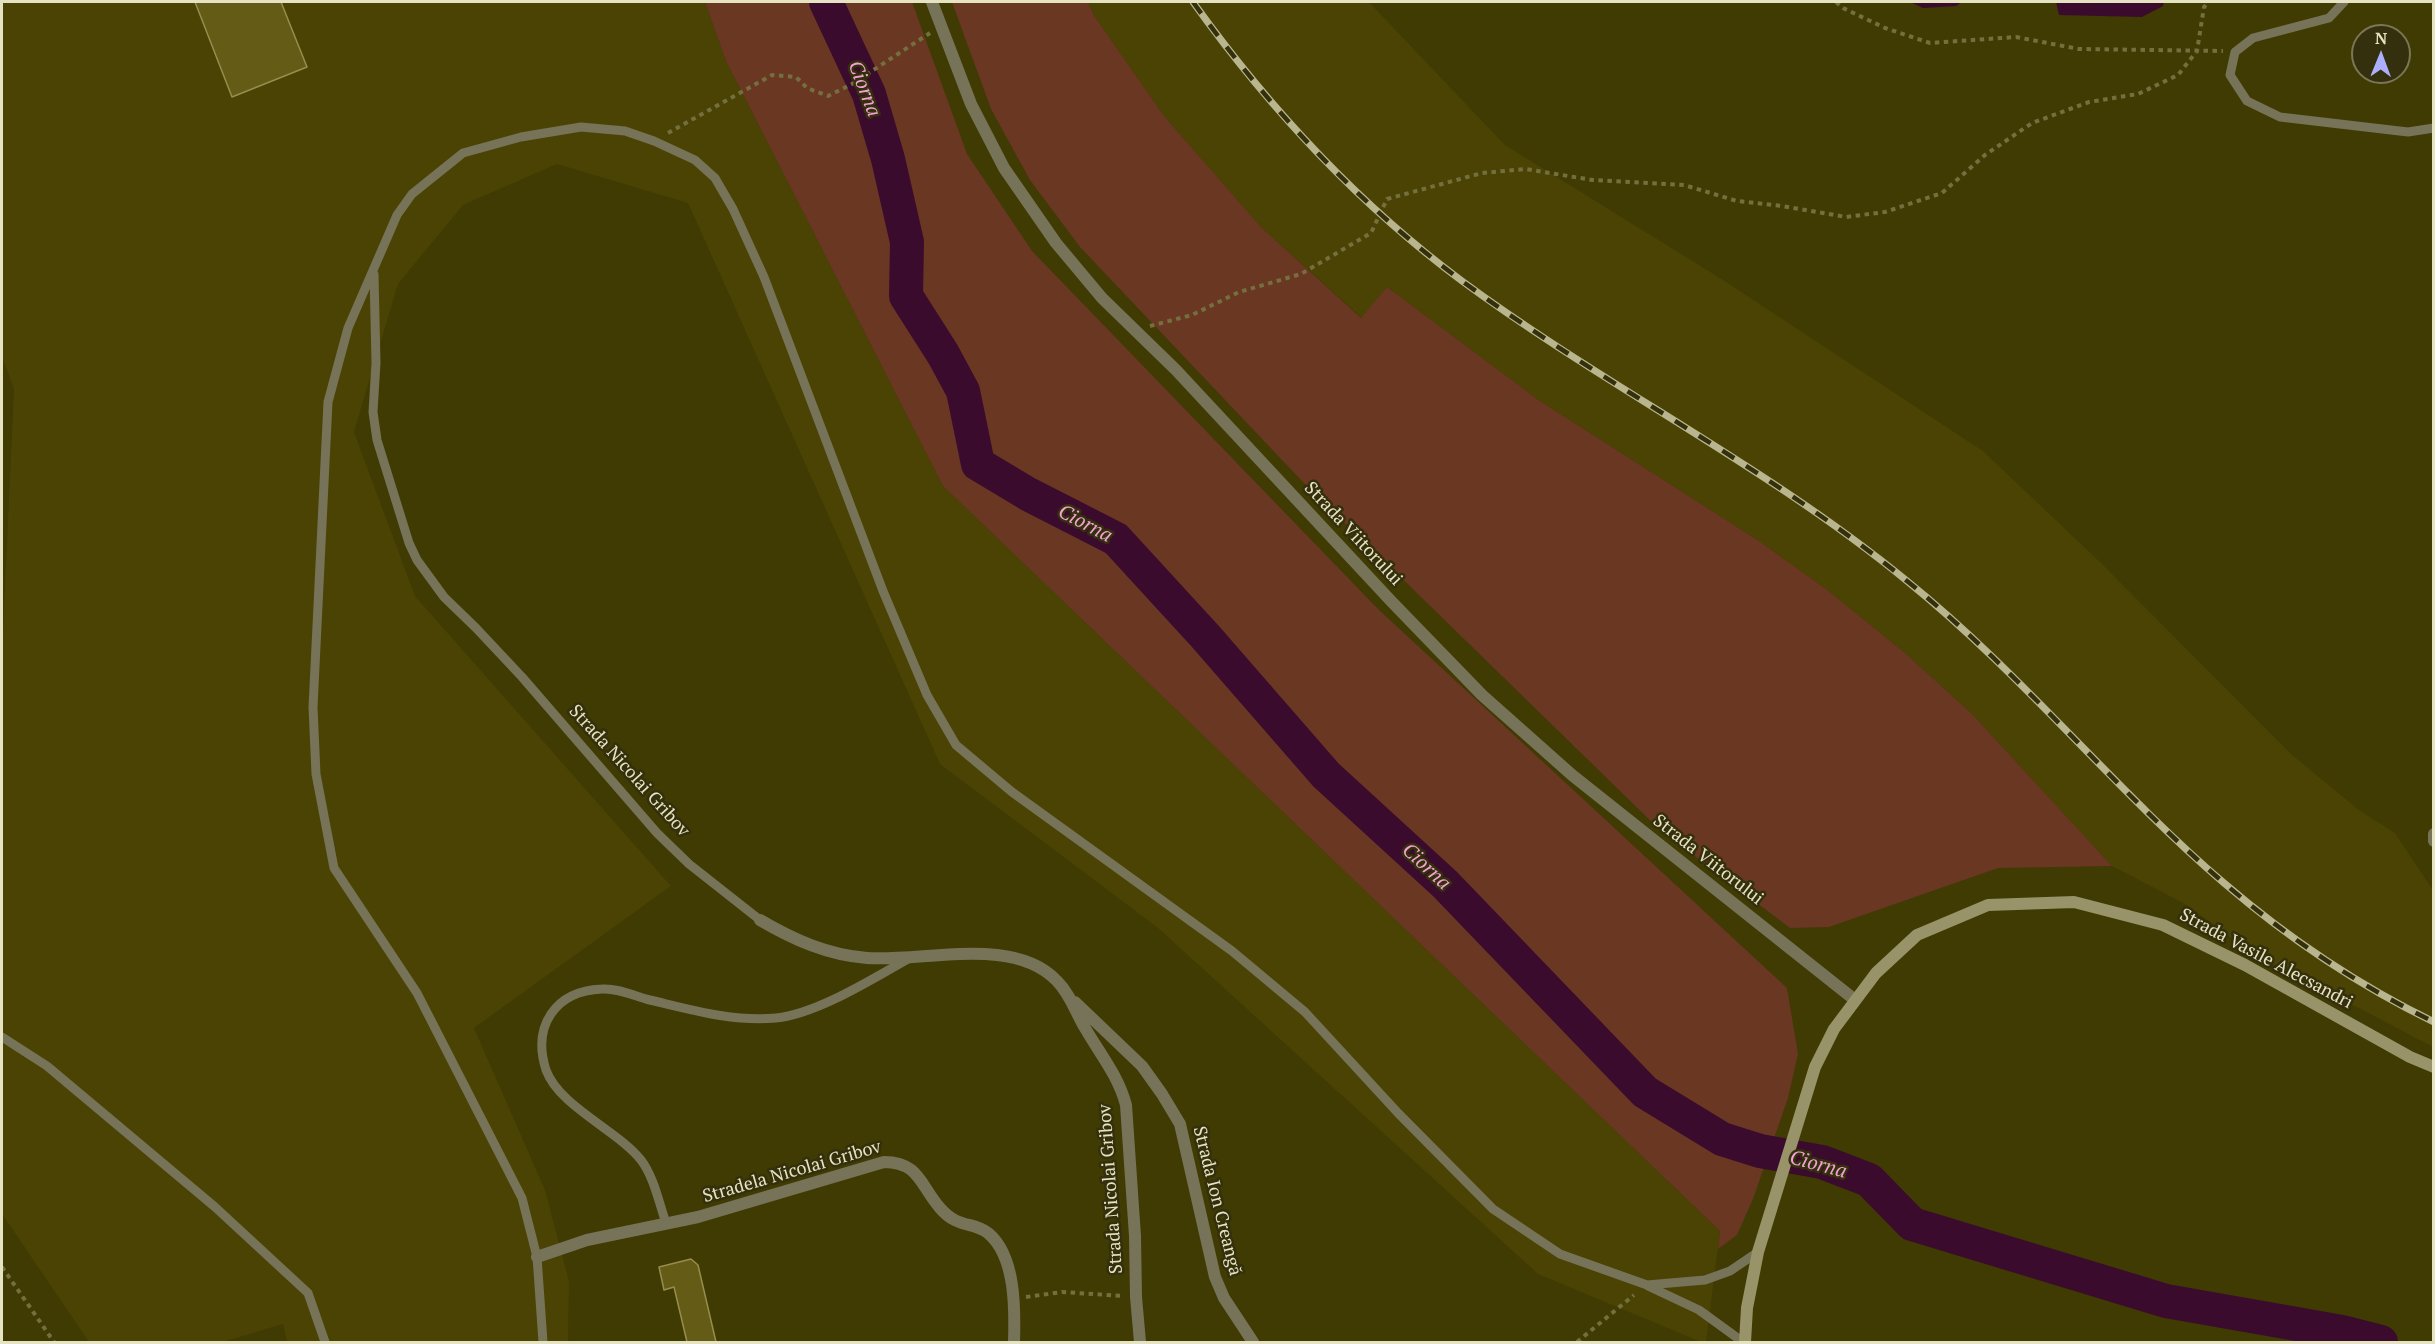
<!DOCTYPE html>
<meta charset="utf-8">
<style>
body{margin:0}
#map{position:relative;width:2435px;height:1344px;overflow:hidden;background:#403a03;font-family:"PT Serif",serif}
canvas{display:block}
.frame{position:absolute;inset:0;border:3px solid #e6e3c2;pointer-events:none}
.north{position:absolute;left:2351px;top:24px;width:60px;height:60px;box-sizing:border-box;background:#342f0c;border:2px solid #7b7755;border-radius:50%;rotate:1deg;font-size:16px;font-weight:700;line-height:24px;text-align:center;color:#e6e3c2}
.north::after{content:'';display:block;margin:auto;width:21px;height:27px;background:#acaffb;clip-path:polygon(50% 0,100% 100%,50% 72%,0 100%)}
</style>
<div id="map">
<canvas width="2435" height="1344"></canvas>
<div class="frame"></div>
<div class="north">N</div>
</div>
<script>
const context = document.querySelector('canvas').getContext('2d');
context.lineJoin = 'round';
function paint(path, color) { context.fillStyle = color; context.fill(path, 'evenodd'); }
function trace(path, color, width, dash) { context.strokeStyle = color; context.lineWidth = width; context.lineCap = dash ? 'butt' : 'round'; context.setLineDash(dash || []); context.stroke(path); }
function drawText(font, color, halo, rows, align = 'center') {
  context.font = font + ' "PT Serif",serif'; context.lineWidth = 5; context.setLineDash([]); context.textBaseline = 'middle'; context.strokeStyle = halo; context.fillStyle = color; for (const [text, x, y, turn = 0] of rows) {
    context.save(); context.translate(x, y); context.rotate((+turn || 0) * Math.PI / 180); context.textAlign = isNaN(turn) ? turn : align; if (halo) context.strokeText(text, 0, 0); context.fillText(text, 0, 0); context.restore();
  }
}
paint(new Path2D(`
 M2 2H705L726 61 943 486 1720 1231 1706 1342H1701L1538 1274 1158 928 940 764 688 203 557 164 463 205 398 284 354 432 415 596 671 886 474 1028 545 1190 569 1281 568 1342H287L283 1324 223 1342H89L2 1214V651L14 389 2 357Z
 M1088 2H1369L1505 145 1720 278 1983 451 2100 562 2291 754 2359 810 2395 833 2433 890V1047L2355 1006 2315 987 2248 950 2185 904 2112 866 1972 714 1905 653 1826 589 1759 541 1540 401 1387 287 1362 318 1261 227 1164 116 1095 17Z`), '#4a4304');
paint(new Path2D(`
 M705 2H912L967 154 1032 251 1378 609 1787 988 1798 1054 1788 1098 1753 1199 1737 1235 1718 1249 1720 1231 943 486 726 61Z
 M952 2H1088L1095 17 1164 116 1261 227 1361 318 1387 287 1540 401 1759 541 1826 589 1905 653 1972 714 2112 866 1998 868 1829 927 1790 928 1658 828 1301 480 1080 247 1030 180 991 109Z`), '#6a3722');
paint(new Path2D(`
 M1910 2H1962L1956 6 1923 8Z
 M2056 2H2164L2163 6 2142 17 2059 15Z`), '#3b0b2d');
trace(new Path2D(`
 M826 2 869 94 888 159 907 242 906 296 943 354 963 391 978 464 1028 494 1116 539 1205 636 1326 775 1445 884 1645 1092 1722 1139 1760 1151 1822 1162 1869 1180 1912 1224 2166 1301 2342 1332 2381 1342`), '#3b0b2d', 34);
const building = new Path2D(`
 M195 2H281L307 67 232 97Z
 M691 1259 698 1265 716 1342H687L674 1287 664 1290 659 1267Z`);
paint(building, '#635b16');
trace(building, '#968e4c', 1.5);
trace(new Path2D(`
 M1836 2 1843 8 1885 28 1930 43 2016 37 2079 49 2223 51
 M668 133 772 75 796 77 807 88 828 96 852 84 930 33
 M1150 326 1192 315 1239 292 1301 274 1371 233 1387 199 1482 173 1526 169 1592 180 1684 185 1737 201 1782 206 1846 217 1885 212 1942 193 1985 155 2032 123 2089 102 2138 94 2178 75 2197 51 2204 7 2209 2
 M2 1267 54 1342
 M1026 1297 1062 1292 1123 1296
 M1577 1342 1634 1295`), '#746f3f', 4, [4.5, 4.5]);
trace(new Path2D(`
 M2344 2 2329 18 2253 38 2235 52 2230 75 2247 101 2280 117 2408 132 2434 128
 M374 274 376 363 373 412 377 440 409 543 417 560 444 597 476 628 522 677 657 833 689 864 760 920
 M2 1037 47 1066 215 1207 308 1293 325 1342
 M666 1223C659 1203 654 1177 641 1160 617 1130 559 1106 546 1070 532 1026 555 991 602 989 616 988 633 995 646 999 689 1009 731 1022 776 1018 817 1014 872 979 908 959
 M1648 1286 1699 1310 1743 1342
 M543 1342 537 1257 522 1198 417 993 334 868 316 774 313 707 328 402 348 328 397 215 412 194 463 153 521 137 581 127 625 131 654 141 695 160 715 178 733 209 764 277 883 591 927 695 956 745 1012 792 1232 951 1305 1012 1398 1113 1493 1209 1560 1254 1647 1285 1705 1280 1730 1271 1758 1252`), '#767358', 9);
trace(new Path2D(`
 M932 2 971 104 1004 168 1056 243 1102 298 1176 370 1391 601 1482 695 1572 775 1855 1000
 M2434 834V841
 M760 920C794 940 828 955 867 958 924 962 1014 935 1057 981 1070 994 1076 1013 1085 1028 1100 1054 1118 1075 1126 1105L1135 1236 1136 1297 1140 1342
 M1075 1002 1142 1066 1162 1094 1180 1124 1215 1277 1224 1298 1253 1342
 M537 1257 587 1240 698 1217 884 1162C919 1162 920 1185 940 1208 958 1229 972 1221 988 1233 1016 1256 1015 1310 1014 1342`), '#767358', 12);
trace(new Path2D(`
 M1745 1342 1747 1308 1758 1252 1815 1067 1834 1029 1876 973 1917 935 1988 905 2074 902 2163 925 2245 965 2410 1057 2434 1067`), '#989369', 12);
const rail = new Path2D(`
 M1193 2C1269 108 1357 203 1462 281 1606 387 1768 467 1907 581 2021 673 2113 788 2224 883 2288 938 2358 985 2434 1022`);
trace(rail, '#b9b58e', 7);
trace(rail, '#342f0c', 4.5, [14]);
drawText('18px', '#e6e3c2', '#342f0c', [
 ["Strada Viitorului",1353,534,47],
 ["Strada Nicolai Gribov",629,771,48],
 ["Strada Viitorului",1708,860,38],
 ["Strada Vasile Alecsandri",2266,959,28],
 ["Stradela Nicolai Gribov",792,1172,-16],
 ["Strada Nicolai Gribov",1111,1189,-94],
 ["Strada Ion Creangă",1217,1201,76]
]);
drawText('italic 20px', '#f3a1d4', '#342f0c', [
 ["Ciorna",864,89,69],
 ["Ciorna",1085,524,28],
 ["Ciorna",1426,867,43],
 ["Ciorna",1818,1165,15]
]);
</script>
